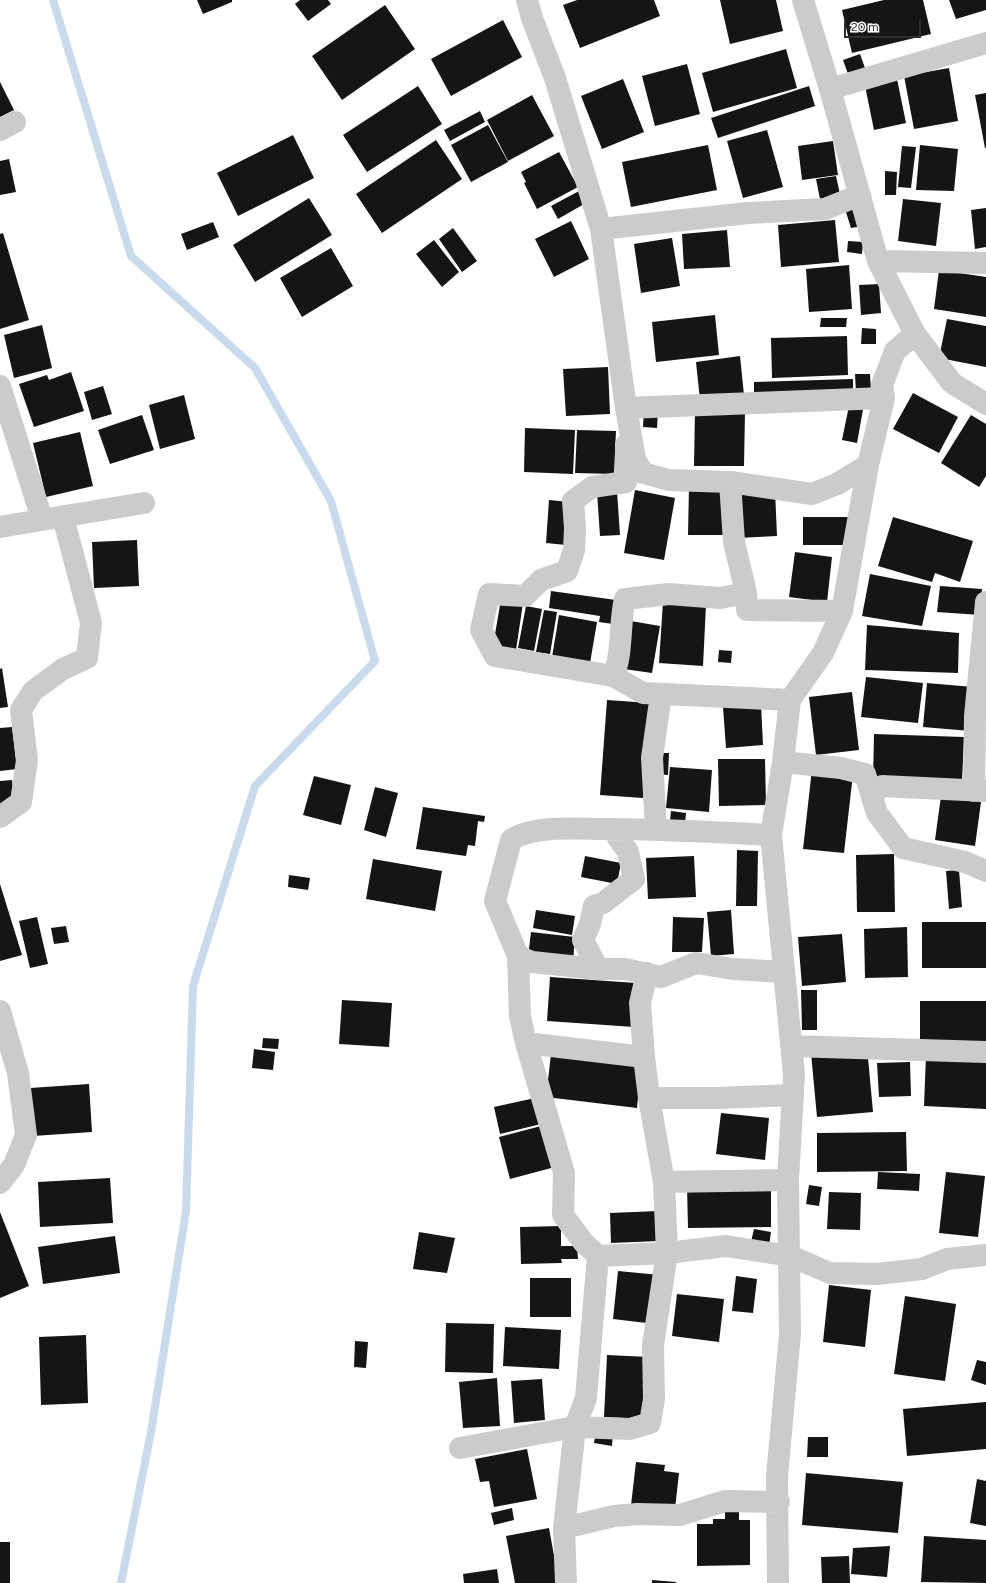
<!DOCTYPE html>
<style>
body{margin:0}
#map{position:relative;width:986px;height:1583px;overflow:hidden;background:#fff;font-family:Figtree,sans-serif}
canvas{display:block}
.scale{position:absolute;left:844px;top:20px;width:77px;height:18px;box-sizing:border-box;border:2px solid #2e2e2e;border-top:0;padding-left:5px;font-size:12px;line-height:14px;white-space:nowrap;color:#2e2e2e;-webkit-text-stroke:3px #fff;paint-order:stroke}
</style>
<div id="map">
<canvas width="986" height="1583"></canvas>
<div class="scale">20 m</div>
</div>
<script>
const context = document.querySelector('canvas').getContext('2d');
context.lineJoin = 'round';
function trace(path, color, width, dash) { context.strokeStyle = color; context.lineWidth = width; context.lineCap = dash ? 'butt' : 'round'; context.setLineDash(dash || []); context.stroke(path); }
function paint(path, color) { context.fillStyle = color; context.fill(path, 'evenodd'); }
trace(new Path2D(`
 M53 0 131 256 255 368 331 501 375 661 255 786 193 986 186 1211 151 1432 121 1583`), '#c8daeb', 8);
paint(new Path2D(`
 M197 0H232V2L203 14Z
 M300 0H328L331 4 308 21 295 4Z
 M577 0H654L660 16 580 48 563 5Z
 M720 0H776L783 31 730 44Z
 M884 0H923L931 34 852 53 842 10Z
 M949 0H986V10L956 19Z
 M385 5 415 49 342 100 312 56Z
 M503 20 522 57 451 96 431 59Z
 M786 49 797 88 713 112 702 73Z
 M860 54 865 68 848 74 843 60Z
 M687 64 700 114 655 126 642 76Z
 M949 68 958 121 914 129 904 76Z
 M896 74 906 123 874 130 864 81Z
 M623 79 644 132 602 149 581 96Z
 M0 82 14 110 0 117Z
 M418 86 442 124 367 172 343 135Z
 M809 86 815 106 718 138 711 118Z
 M986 93V148H985L975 95Z
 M532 95 554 136 508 161 487 120Z
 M480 111 485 122 450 141 444 130Z
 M488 125 508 162 471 182 451 145Z
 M767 130 783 187 743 198 727 141Z
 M293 135 314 178 238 216 217 173Z
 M436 140 462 179 382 233 356 194Z
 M833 141 838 175 802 180 798 146Z
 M708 145 717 190 631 207 622 162Z
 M920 145 958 149 954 191 916 190Z
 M902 146 916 147 911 188 898 187Z
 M559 152 578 187 537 209 524 183 526 182 521 172Z
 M9 159 16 192 0 195V161Z
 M885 171 897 172 896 195H885Z
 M836 176 840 194 820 199 816 179Z
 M579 191 586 203 558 219 551 206Z
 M309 198 332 235 255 282 233 245Z
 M903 199 941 203 936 246 898 241Z
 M857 202 863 226 851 228 844 206Z
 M986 208V247L975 249 971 210Z
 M835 220 839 262 781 267 778 225Z
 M571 221 589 259 554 277 535 239Z
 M213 222 219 237 187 250 181 234Z
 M453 228 477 261 462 272 439 239Z
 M727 230 730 267 684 269 682 234Z
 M3 233 29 320 0 329V234Z
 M672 238 680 286 641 293 634 244Z
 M434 240 459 272 442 287 416 254Z
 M848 241 863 242 862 254 847 252Z
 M331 248 353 286 302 317 280 278Z
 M849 265 852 309 809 312 806 269Z
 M939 270 986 277V317L934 309Z
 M879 284 881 313 861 315 859 285Z
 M715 315 719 355 656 362 652 322Z
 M821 318H847L846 327H820Z
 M947 319 986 326V367L939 358Z
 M42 325 52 368 14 378 4 335Z
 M862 328 876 329V344H861Z
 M847 336 848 375 772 378 771 338Z
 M740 356 744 395 700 400 696 362Z
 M608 367 610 414 566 416 563 369Z
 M71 372 84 411 34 427 19 384 47 375 49 380Z
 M855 374H870L871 392 856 393Z
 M853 379V396L754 399V382Z
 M103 386 112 414 92 420 84 392Z
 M913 393 958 417 939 453 893 429Z
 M184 395 195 439 160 449 149 405Z
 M850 401 864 404 857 443 842 440Z
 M644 410 658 411 657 428 643 427Z
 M695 410 745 411 744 466H694Z
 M142 415 154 450 110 464 98 430Z
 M971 415 986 424V476L979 487 941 463Z
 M525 428 575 430 573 474 524 472Z
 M577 430 616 431 614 474 575 473Z
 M80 432 93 486 46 497 33 443Z
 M689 486H727V535H688Z
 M635 490 675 498 664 560 624 553Z
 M775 490 777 536 738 538 737 492Z
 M617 491 620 535 600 536 597 492Z
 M549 500 569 502 566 545 546 543Z
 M803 517H848V545H803Z
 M893 517 973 541 960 582 935 573 932 582 878 566Z
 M137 540 139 586 94 588 92 542Z
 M795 552 832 557 827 602 789 597Z
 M870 574 931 586 922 626 862 616Z
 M940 586 982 589 980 615 937 612Z
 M551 591 616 600 613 624 599 622 600 616 549 608Z
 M501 599 523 603 516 650 493 646Z
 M663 602 706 605 703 666 659 663Z
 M526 606 542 609 534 651 518 648Z
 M544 610 557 612 550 654 536 652Z
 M559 615 597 622 590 663 552 657Z
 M625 620 660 626 652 673 617 668Z
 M867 625 959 633 958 673 865 670Z
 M719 650 732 651 731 663 718 662Z
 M2 668 8 707 0 708V669Z
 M866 677 923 683 918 723 861 717Z
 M927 683 973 687 970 731 923 727Z
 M852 692 859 750 816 755 809 697Z
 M607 700 650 703 643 798 600 795Z
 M761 704 763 745 726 748 723 707Z
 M12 727 17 769 0 771V728Z
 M874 734 964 737 962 782 873 780Z
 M657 753H669L668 775 657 774Z
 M718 759H765L766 805 719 806Z
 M670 767 712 770 709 812 666 808Z
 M812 769 853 774 844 853 803 849Z
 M314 776 351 785 341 825 303 815Z
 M12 780 15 803 0 805V781Z
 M375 787 398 793 386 837 364 830Z
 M941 796 981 802 975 846 935 840Z
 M423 807 485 816 484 822 478 821 475 846 468 845 466 856 416 849Z
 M671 811 686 813 685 824 670 821Z
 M737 850 758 851 757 906H736Z
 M894 854 895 912H857L856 855Z
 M585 856 621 863 617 884 581 877Z
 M694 856 696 897 648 899 646 858Z
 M373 859 442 871 435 911 366 899Z
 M959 870 962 907 949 909 946 871Z
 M289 875 310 878 308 890 288 887Z
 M0 884 22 955 0 961Z
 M536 910 575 916 572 935 533 928Z
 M731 910 734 954 711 956 707 912Z
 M37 917 48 964 30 968 19 921Z
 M673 917 704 918 702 952H672Z
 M922 922H986V968H922Z
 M66 926 69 942 54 944 51 928Z
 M907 927 908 977 865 978 864 929Z
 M531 932 575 937 573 962 528 957Z
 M842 934 846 982 802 986 798 937Z
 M550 977 636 983 634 1027 547 1021Z
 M801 990H817V1030H802Z
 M342 1000 392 1003 389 1047 339 1044Z
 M920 1001H986V1043H920Z
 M263 1038 279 1039 278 1049 262 1048Z
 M867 1047 873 1112 817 1117 811 1053Z
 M254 1049 275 1052 273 1070 252 1068Z
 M551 1054 641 1065 637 1108 546 1097Z
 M926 1055 986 1058V1109L924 1106Z
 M910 1062 911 1096 879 1097 877 1063Z
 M89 1084 92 1132 33 1136 30 1088Z
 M535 1098 541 1124 500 1134 494 1107Z
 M721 1113 769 1118 765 1160 716 1154Z
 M545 1125 555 1167 510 1179 499 1137Z
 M906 1132 907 1171 817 1172V1133Z
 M878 1172 920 1174 919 1191 877 1189Z
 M946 1172 985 1176 978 1237 939 1233Z
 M110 1178 113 1223 40 1227 38 1182Z
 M809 1185 822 1187 819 1206 806 1204Z
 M771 1186V1227L688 1228 687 1187Z
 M829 1192 861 1193 860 1230 827 1229Z
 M658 1211 659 1241 611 1243 610 1213Z
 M0 1212 29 1286 0 1298Z
 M561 1226V1246H577L578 1259H561L562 1263 521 1264 520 1227Z
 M754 1229 771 1232 769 1246 751 1242Z
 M419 1232 455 1238 447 1273 413 1269Z
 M115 1236 120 1273 43 1284 38 1247Z
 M618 1271 660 1275 655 1324 613 1319Z
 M736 1276 757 1279 753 1313 732 1311Z
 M530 1278H571V1317H530Z
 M829 1285 871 1290 865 1347 823 1342Z
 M677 1294 724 1299 719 1342 672 1336Z
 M905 1296 956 1304 945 1381 894 1374Z
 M446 1323 494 1324 493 1373 445 1372Z
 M505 1327 561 1330 559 1369 503 1366Z
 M86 1335 88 1403 41 1405 39 1337Z
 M355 1341 368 1342 366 1368 354 1367Z
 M607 1355 649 1357 645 1419 604 1417Z
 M977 1360 986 1362V1385L971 1380Z
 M497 1378 500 1426 463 1428 459 1382Z
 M542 1379 545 1420 514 1423 511 1381Z
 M986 1402V1449L907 1456 903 1409Z
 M596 1431 613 1433 612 1446 594 1443Z
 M808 1437H828V1457H807Z
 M527 1449 537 1499 494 1507 489 1481 480 1482 475 1459Z
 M636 1462 665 1465 664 1471 679 1473 675 1509 631 1505Z
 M806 1473 903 1482 898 1533 802 1525Z
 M977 1479 986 1481V1526L970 1523Z
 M512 1508 514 1520 494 1525 491 1513Z
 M739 1511V1520H750V1565L697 1566V1524H713V1519H725V1512Z
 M549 1528 559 1583H515L506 1536Z
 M924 1536 986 1540V1583L921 1582Z
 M0 1542H10V1583H0Z
 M890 1546 887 1577 851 1574 853 1548Z
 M849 1556 850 1583H822L821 1557Z
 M497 1569 499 1583H464L463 1574Z
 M652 1580 676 1582V1583H652Z`), '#151515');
trace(new Path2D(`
 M527 0 532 18 555 78 601 229 626 408 635 459 643 473 669 480 730 482 812 494 837 484 868 465
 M803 0 830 89 878 261 915 334 952 383 986 404
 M830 89 986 43
 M0 130 15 122
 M601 229 748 213 825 209 860 195
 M878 261 986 263
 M0 386 42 519
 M626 408 884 398
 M626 445V482L592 487 573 501 575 528 574 550 567 571 541 580 525 596 489 594 481 630 495 656 613 676 643 693 790 700
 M730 482 734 542 746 593 747 610 842 611
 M0 527 144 503
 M613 676C623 655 619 623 625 599L669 594 720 598 746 593
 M783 762 841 768 865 774 877 813 903 848 965 862 986 871
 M974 791 975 716 986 602
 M872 795 882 786 986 791
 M0 817 21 802 27 760 21 710 33 691 63 669 87 658 91 623 63 517
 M656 829 652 758 661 694
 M771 835C715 832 659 829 603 829 578 829 532 825 511 840L495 901 518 956 520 1016 526 1043 564 1173 563 1215 584 1243 598 1256 667 1253 726 1246 790 1256 830 1273 877 1274 922 1269 947 1259 986 1255
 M518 956 532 962 598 969H625L661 977 696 963 733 969 784 972
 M598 969 583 940 590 924 594 906 603 903 634 879 628 852 612 829
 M0 1011 18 1073 26 1135 14 1165 0 1183
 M526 1043 644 1057
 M791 1046 986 1052
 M649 1098H718L793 1095
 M664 1182 788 1180
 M460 1448 575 1427 630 1429 650 1423 654 1399 653 1345 667 1253 664 1182 649 1098 644 1057 640 1003 647 973
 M564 1528 614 1516 637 1514 680 1515 725 1501 779 1502
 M566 1583 564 1528 575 1427 586 1398 598 1256
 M778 1583 777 1476 790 1334 788 1180 794 1075 771 835 783 762 790 700 823 653 842 611 868 465 884 398 882 385 895 351 915 334`), '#cbcbcb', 22);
</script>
